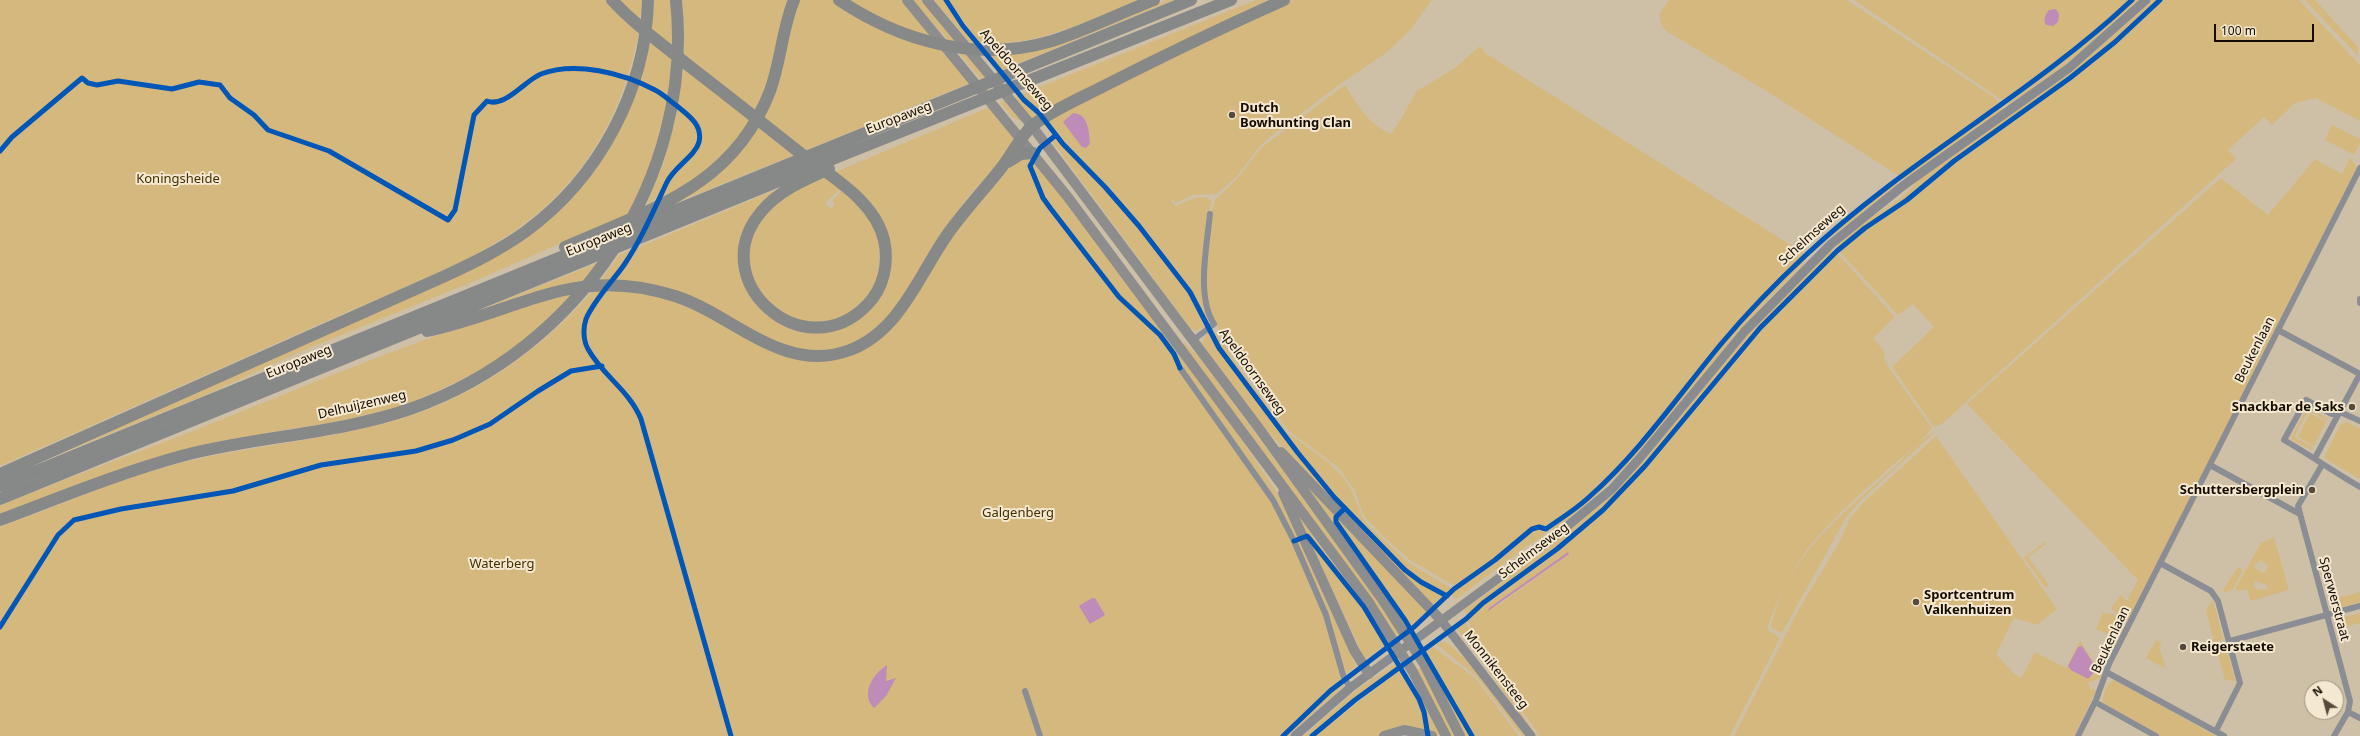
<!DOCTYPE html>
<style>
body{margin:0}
#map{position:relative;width:2360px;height:736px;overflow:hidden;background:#cec0a7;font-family:"Noto Sans",sans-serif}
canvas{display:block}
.north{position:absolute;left:2304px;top:680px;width:40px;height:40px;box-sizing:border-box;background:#f4e8d0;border:1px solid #9b907d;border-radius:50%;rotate:324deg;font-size:11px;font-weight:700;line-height:16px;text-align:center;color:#150c00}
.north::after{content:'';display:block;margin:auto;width:14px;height:18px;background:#564b3a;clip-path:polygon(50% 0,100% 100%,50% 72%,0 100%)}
.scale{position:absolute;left:2214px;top:24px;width:100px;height:18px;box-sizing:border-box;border:2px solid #150c00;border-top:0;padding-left:5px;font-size:12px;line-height:14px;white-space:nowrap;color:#150c00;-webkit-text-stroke:3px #f4e8d0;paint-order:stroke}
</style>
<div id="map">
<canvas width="2360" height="736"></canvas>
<div class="north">N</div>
<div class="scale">100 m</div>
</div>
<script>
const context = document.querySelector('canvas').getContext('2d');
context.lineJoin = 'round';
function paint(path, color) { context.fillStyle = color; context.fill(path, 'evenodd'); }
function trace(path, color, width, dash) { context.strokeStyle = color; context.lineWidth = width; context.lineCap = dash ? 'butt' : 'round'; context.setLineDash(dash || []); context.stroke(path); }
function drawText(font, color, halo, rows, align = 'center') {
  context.font = font + ' "Noto Sans",sans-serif'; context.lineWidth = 4; context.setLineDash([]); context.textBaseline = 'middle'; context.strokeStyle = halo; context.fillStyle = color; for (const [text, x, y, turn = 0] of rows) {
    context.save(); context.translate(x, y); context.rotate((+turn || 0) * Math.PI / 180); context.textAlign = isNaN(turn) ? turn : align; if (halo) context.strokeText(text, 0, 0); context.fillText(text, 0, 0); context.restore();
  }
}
paint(new Path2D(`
 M0 0H607L639 31C626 98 598 158 548 204 490 258 409 284 338 316 225 366 113 416 0 466ZM576 67 604 70 621 77 590 70 557 71 529 81 502 102 501 99 539 73Z
 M617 0H642L640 23Z
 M654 0H672L673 49 651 31Z
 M683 0H789L771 74 755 113 684 58Z
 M797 0H834L942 49 970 83 804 151 762 118Z
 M848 0H902L933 38 896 26Z
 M912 0H921L960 42 949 41Z
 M934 0H943L975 44 970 43Z
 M948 0H1138C1086 22 1037 46 980 44Z
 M1167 0H1174L1002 70 988 53 1129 16Z
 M1256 0H1276L1044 116 1022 94Z
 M1293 0H1432L1411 29 1386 53 1343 82 1269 138 1260 146 1238 175 1217 194 1193 195 1176 203 1174 200 1171 201 1176 206C1187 202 1196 195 1208 198L1212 202 1208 214 1206 303 1209 322 1208 324 1191 291 1140 226 1049 123 1050 118ZM1073 113C1089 114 1089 132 1090 144L1067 117Z
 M1669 0H1847L1995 98 2000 104 1899 176 1768 92 1668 32 1661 25 1659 14Z
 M1854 0H2131L2062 60 2005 102ZM2049 10 2057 11 2059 17 2044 22Z
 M2134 0H2140C2099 39 2055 74 2008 106L2007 104 2082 47Z
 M2151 0H2158L2114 41 2070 77 1953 160 1906 199 1864 227 1837 249 1836 244C1845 237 1853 228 1863 222 1881 211 1904 199 1917 181L2093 53Z
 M2161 0H2299L2360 65V121L2316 98 2295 103 2272 125 2264 117 2228 150 2236 159 1965 403 1943 423 1934 427 1892 367 1934 327 1913 304 1898 315 1839 251 1875 222 1907 201 1955 162 2071 79 2116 43Z
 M2305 0H2315L2358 47V56Z
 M649 40 672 58 668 101 653 161 630 213 477 280 302 351 206 395 55 456 456 276 581 186Z
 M1480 46 1485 53 1805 254 1746 313 1624 460 1586 499 1550 525 1530 527 1494 558 1461 582 1453 585 1410 560 1387 540 1364 516 1354 489 1338 467 1289 431 1233 354 1213 319 1208 302 1205 267 1211 214 1215 200 1239 177 1261 148 1345 85C1358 106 1368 124 1392 134L1417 91 1455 68Z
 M957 51 968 52 987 76 981 79Z
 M683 66 751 120 741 135 711 168 661 200 674 173 695 153 701 142 698 123 678 105Z
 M1018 96 1040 118 1033 122 1014 98Z
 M1007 100 1022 119 1020 121 1012 117 1000 102Z
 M990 107 1018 140 963 203 894 311 876 330 852 345 816 352 783 347 729 318 615 280 637 248 780 188 750 221 747 287 805 330 870 308 888 242 833 173Z
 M2002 107 2003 111 1905 180 1901 177Z
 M678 109C693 121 706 136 689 154 684 160 676 164 671 171 662 183 661 198 647 205L663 165Z
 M758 125 796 154 670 205Z
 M2332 125 2360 139V144L2354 155 2325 140Z
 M1056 138 1104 188 1138 227 1188 293 1204 327 1196 331 1191 329 1051 140Z
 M2350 158 2357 167 2128 621 2125 622 2111 608 2121 595 2127 601 2138 580 1967 404 2221 178 2268 215 2315 159 2342 174Z
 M1028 159 1033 162 1058 190 1222 410 1285 505 1356 666 1347 673 1344 669 1324 616 1341 679 1281 736H733L713 668 711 669 730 736H0V527C61 505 122 477 185 462 255 445 327 440 397 420 474 398 540 350 593 291L604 290C597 300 587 310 584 321 574 351 626 388 638 415L692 597 640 414C627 384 573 351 589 317 594 307 602 298 608 290H626L680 302 776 353 863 348 954 233 1014 163Z
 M825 177 840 189 825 203 831 209 835 204 832 201 842 190C871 219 884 231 878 274 877 286 868 296 859 304 855 307 851 313 846 316 787 343 722 276 760 220 775 198 802 187 825 177Z
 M1897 181 1898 185C1883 197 1867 210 1852 222 1833 236 1812 246 1801 267 1784 284 1766 301 1750 320 1687 393 1634 472 1554 530L1549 528C1563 519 1576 510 1588 500 1640 454 1679 396 1723 344 1775 283 1833 228 1897 181Z
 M631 250 611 280H601L619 255Z
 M1831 250 1835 251C1799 285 1764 320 1732 358 1694 403 1660 452 1618 494 1572 540 1517 574 1468 616L1464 611 1467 608 1553 544 1605 500 1745 337Z
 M1837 253 1895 317 1873 338 1884 351 1885 362 1889 368 1932 428C1920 444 1902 457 1887 470 1829 522 1795 550 1768 626V630L1780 638 1730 736H1540L1480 649 1468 620 1484 604 1572 538 1620 495 1656 455 1761 329ZM1569 552V554L1500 604 1489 608Z
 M600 262 585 282 467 315Z
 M576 293 555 316 486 368 405 406 349 420 266 433 0 515V506C63 479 129 456 193 431 319 381 444 326 576 293Z
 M1210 330 1217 333 1236 363 1287 432 1328 462 1343 477 1352 491 1362 517 1370 527 1409 563 1451 588 1450 592 1445 593C1407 573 1390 554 1361 523 1309 469 1265 408 1220 347Z
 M1207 332 1218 349 1297 454 1342 507 1341 510 1267 431 1202 344Z
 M1185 343 1199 357 1378 599 1400 633 1396 636 1183 345Z
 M2308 407 2328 419 2325 420 2311 411H2308L2294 437 2313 447 2311 450 2292 440 2291 437Z
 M2310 413 2326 422 2314 446 2298 437Z
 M2347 422 2360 429V479L2324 458 2340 425Z
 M1935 432 1860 501 1847 516 1782 633 1771 628C1784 557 1846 511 1896 466 1905 457 1924 435 1935 432Z
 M1936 436 2057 609 2037 625 2014 618 1996 654 2015 675 2021 678 2035 652 2066 668 2080 641 2102 674 2100 678 2088 683 2091 690 2095 689 2096 691 2074 736H1734L1799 609 1840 541 1850 518 1863 503Z
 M1282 457 1335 516 1336 523 1404 621 1402 622Z
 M1290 502 1369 609 1384 636 1348 585 1307 535Z
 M1344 512 1404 571 1420 583 1442 596 1432 606Z
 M1338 517 1427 611 1411 626 1338 522Z
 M1538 530 1545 531 1544 536 1526 547 1456 599 1451 594 1497 562 1533 531Z
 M2274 537 2289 590 2251 601 2247 589 2239 591 2235 589 2261 543ZM2260 560 2268 565 2266 571 2262 573 2254 567ZM2256 581 2265 584 2269 589 2257 590 2253 585Z
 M1309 539 1353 595 1386 644 1365 660Z
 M2045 542 2046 544 2028 557 2049 585 2046 588 2024 558Z
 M2238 567 2243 570 2233 589 2224 593 2223 590Z
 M2360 592V602L2332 610 2330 600Z
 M2213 600 2223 640 2214 642 2206 610Z
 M2103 613 2114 614 2124 628 2106 663 2102 665 2097 660 2110 635 2096 629Z
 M2360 613V623L2338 629 2335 620Z
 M1465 621 1478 650 1537 736H1535L1484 664 1460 633 1457 627Z
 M2156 640 2161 642 2160 650 2166 669 2146 658Z
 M1441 641C1463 646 1511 716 1526 736H1522L1476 676 1436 644Z
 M2226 645 2235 681 2225 680 2216 648Z
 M1433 647 1475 678 1519 736H1473L1427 652Z
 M1428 661 1470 736H1465L1427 662Z
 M1397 663 1400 667 1310 736H1303L1360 687Z
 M1421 667 1456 736H1450L1417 670Z
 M1401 669 1421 705 1426 730 1380 736H1315Z
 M2114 680 2216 736H2161L2103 703C2104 693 2104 686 2114 680Z
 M1343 683 1344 686 1288 736H1285L1315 706Z
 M1416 690 1442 736 1429 732 1424 705Z`), '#d5b87e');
paint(new Path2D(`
 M2056 9 2059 14 2058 22 2053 26 2046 25C2043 20 2045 15 2049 10Z
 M1073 113C1089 114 1089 132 1090 144L1086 148 1082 147 1063 122Z
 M1568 552 1569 554 1488 611 1489 608Z
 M1092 598H1095L1105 615 1090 624 1079 606Z
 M2082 646 2097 669 2088 679 2071 670 2068 666 2078 647Z
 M887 665 886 681 896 678 886 696 874 708C860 694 873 674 887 665Z`), '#bf8bb8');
trace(new Path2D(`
 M2360 299V303
 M2278 330 2360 374
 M1192 341 1214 324C1196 297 1207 245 1210 214
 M1180 368 1273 500 1294 541 1326 615 1343 675 1350 688
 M2360 421 2340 412 2332 414 2306 400 2284 440C2310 455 2334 472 2360 487
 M2315 458 2360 374
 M2210 465 2298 513
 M2322 465 2298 506 2350 701 2348 712 2334 736
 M2160 563 2211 591 2218 601 2240 683 2216 731
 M2230 641 2360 606
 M2108 673 2224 736
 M1025 691 1040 736
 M2095 702 2156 736
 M2348 712 2360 718
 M2078 736 2096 700 2109 664 2360 168`), '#8a8e94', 6);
trace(new Path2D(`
 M1441 620 1531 736
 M1295 736 1350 688 1553 538 1612 489 1639 459 1745 331 1831 244 1904 185 2069 68 2146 0`), '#898b8f', 9);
trace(new Path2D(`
 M907 0 1067 196 1368 601 1413 672 1446 736
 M927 0 1032 126 1258 427 1382 599 1424 664 1460 736
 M1281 452 1441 620
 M1283 493 1354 650 1369 674
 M1384 736 1404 730 1432 736`), '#8d8d8d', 10);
trace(new Path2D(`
 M612 0C635 25 662 44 688 65 724 93 760 121 795 149 826 174 874 198 884 240 889 263 884 288 867 305 804 370 703 281 761 212 778 191 804 180 829 169
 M839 0C902 42 978 63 1052 41 1087 30 1120 13 1154 0
 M1008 162 1021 154 1033 153
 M565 247C651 209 733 187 770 91 781 61 782 29 794 0
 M427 331C520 311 575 264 675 296 734 315 783 375 850 350 900 331 919 275 947 235 964 211 984 190 1002 167 1012 154 1020 137 1032 126 1050 111 1083 97 1104 86 1163 56 1223 27 1284 0
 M0 474 445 276C473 263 500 250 525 232 598 179 646 91 648 0
 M0 486 1191 0
 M0 499 850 152 1231 0
 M0 520C61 497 122 472 185 455 259 436 337 434 410 409 578 351 695 179 676 0`), '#878888', 12);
trace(new Path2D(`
 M946 0 963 26 1024 100 1039 113 1063 144 1105 187 1139 226 1190 292 1219 348 1298 453 1334 497 1405 570 1421 582 1447 596
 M1056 135 1040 148 1030 166 1043 198 1051 209 1119 297 1160 335 1174 354 1180 368
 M0 151 12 137 82 78 88 83 97 85 118 81 172 89 199 82 220 85 230 98 254 115 268 130 329 151 448 220 455 210 474 115 487 101C505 108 524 81 541 74 575 61 623 73 655 90 663 94 670 101 677 106 688 115 703 125 699 142 695 157 673 167 666 184 653 212 641 240 624 265 612 282 594 300 586 319 583 328 583 340 588 349 602 375 629 390 641 419L731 736
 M1345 508 1336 517V522L1405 620 1472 736
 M1294 541 1307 536 1309 538 1364 607 1419 699 1424 712 1428 736
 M0 627 58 535 74 520 121 509 233 491 321 465 416 451 453 440 490 424 538 391 571 371 602 366
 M1283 736 1330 691 1414 627 1454 589 1495 560 1532 529 1539 527 1546 529C1560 519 1575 510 1588 498 1639 453 1678 396 1721 344 1747 313 1776 283 1806 255 1907 160 2031 95 2132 0
 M1312 736 1355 700 1466 619 1483 603 1557 549 1603 510 1645 466 1760 328 1837 251 1865 228 1907 200 1954 161 2070 78 2115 42 2160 0`), '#0057b8', 5);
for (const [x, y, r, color] of [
 [1232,115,4,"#564b3a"],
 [2352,407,4,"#564b3a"],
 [2312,490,4,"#564b3a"],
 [1916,602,4,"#564b3a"],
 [2183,647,4,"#564b3a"]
]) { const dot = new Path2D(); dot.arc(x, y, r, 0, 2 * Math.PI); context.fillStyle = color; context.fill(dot); trace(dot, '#f4e8d0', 1.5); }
drawText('13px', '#150c00', '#f4e8d0', [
 ["Apeldoornseweg",1016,70,49],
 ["Europaweg",899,118,-21],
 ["Schelmseweg",1812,235,-42],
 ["Europaweg",599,240,-22],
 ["Beukenlaan",2255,350,-63],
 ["Europaweg",299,362,-22],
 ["Apeldoornseweg",1252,372,54],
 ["Delhuijzenweg",362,405,-13],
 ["Schelmseweg",1534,551,-37],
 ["Sperwerstraat",2334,599,75],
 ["Beukenlaan",2111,640,-65],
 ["Monnikensteeg",1496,670,52]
]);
drawText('bold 13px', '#150c00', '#f4e8d0', [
 ["Dutch",1240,108],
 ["Bowhunting Clan",1240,123],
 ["Snackbar de Saks",2344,407,"right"],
 ["Schuttersbergplein",2304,490,"right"],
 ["Sportcentrum",1924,595],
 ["Valkenhuizen",1924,610],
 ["Reigerstaete",2191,647]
], 'left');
drawText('13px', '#433002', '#f4e8d0', [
 ["Koningsheide",178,179],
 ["Galgenberg",1018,513],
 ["Waterberg",502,564]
]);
</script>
